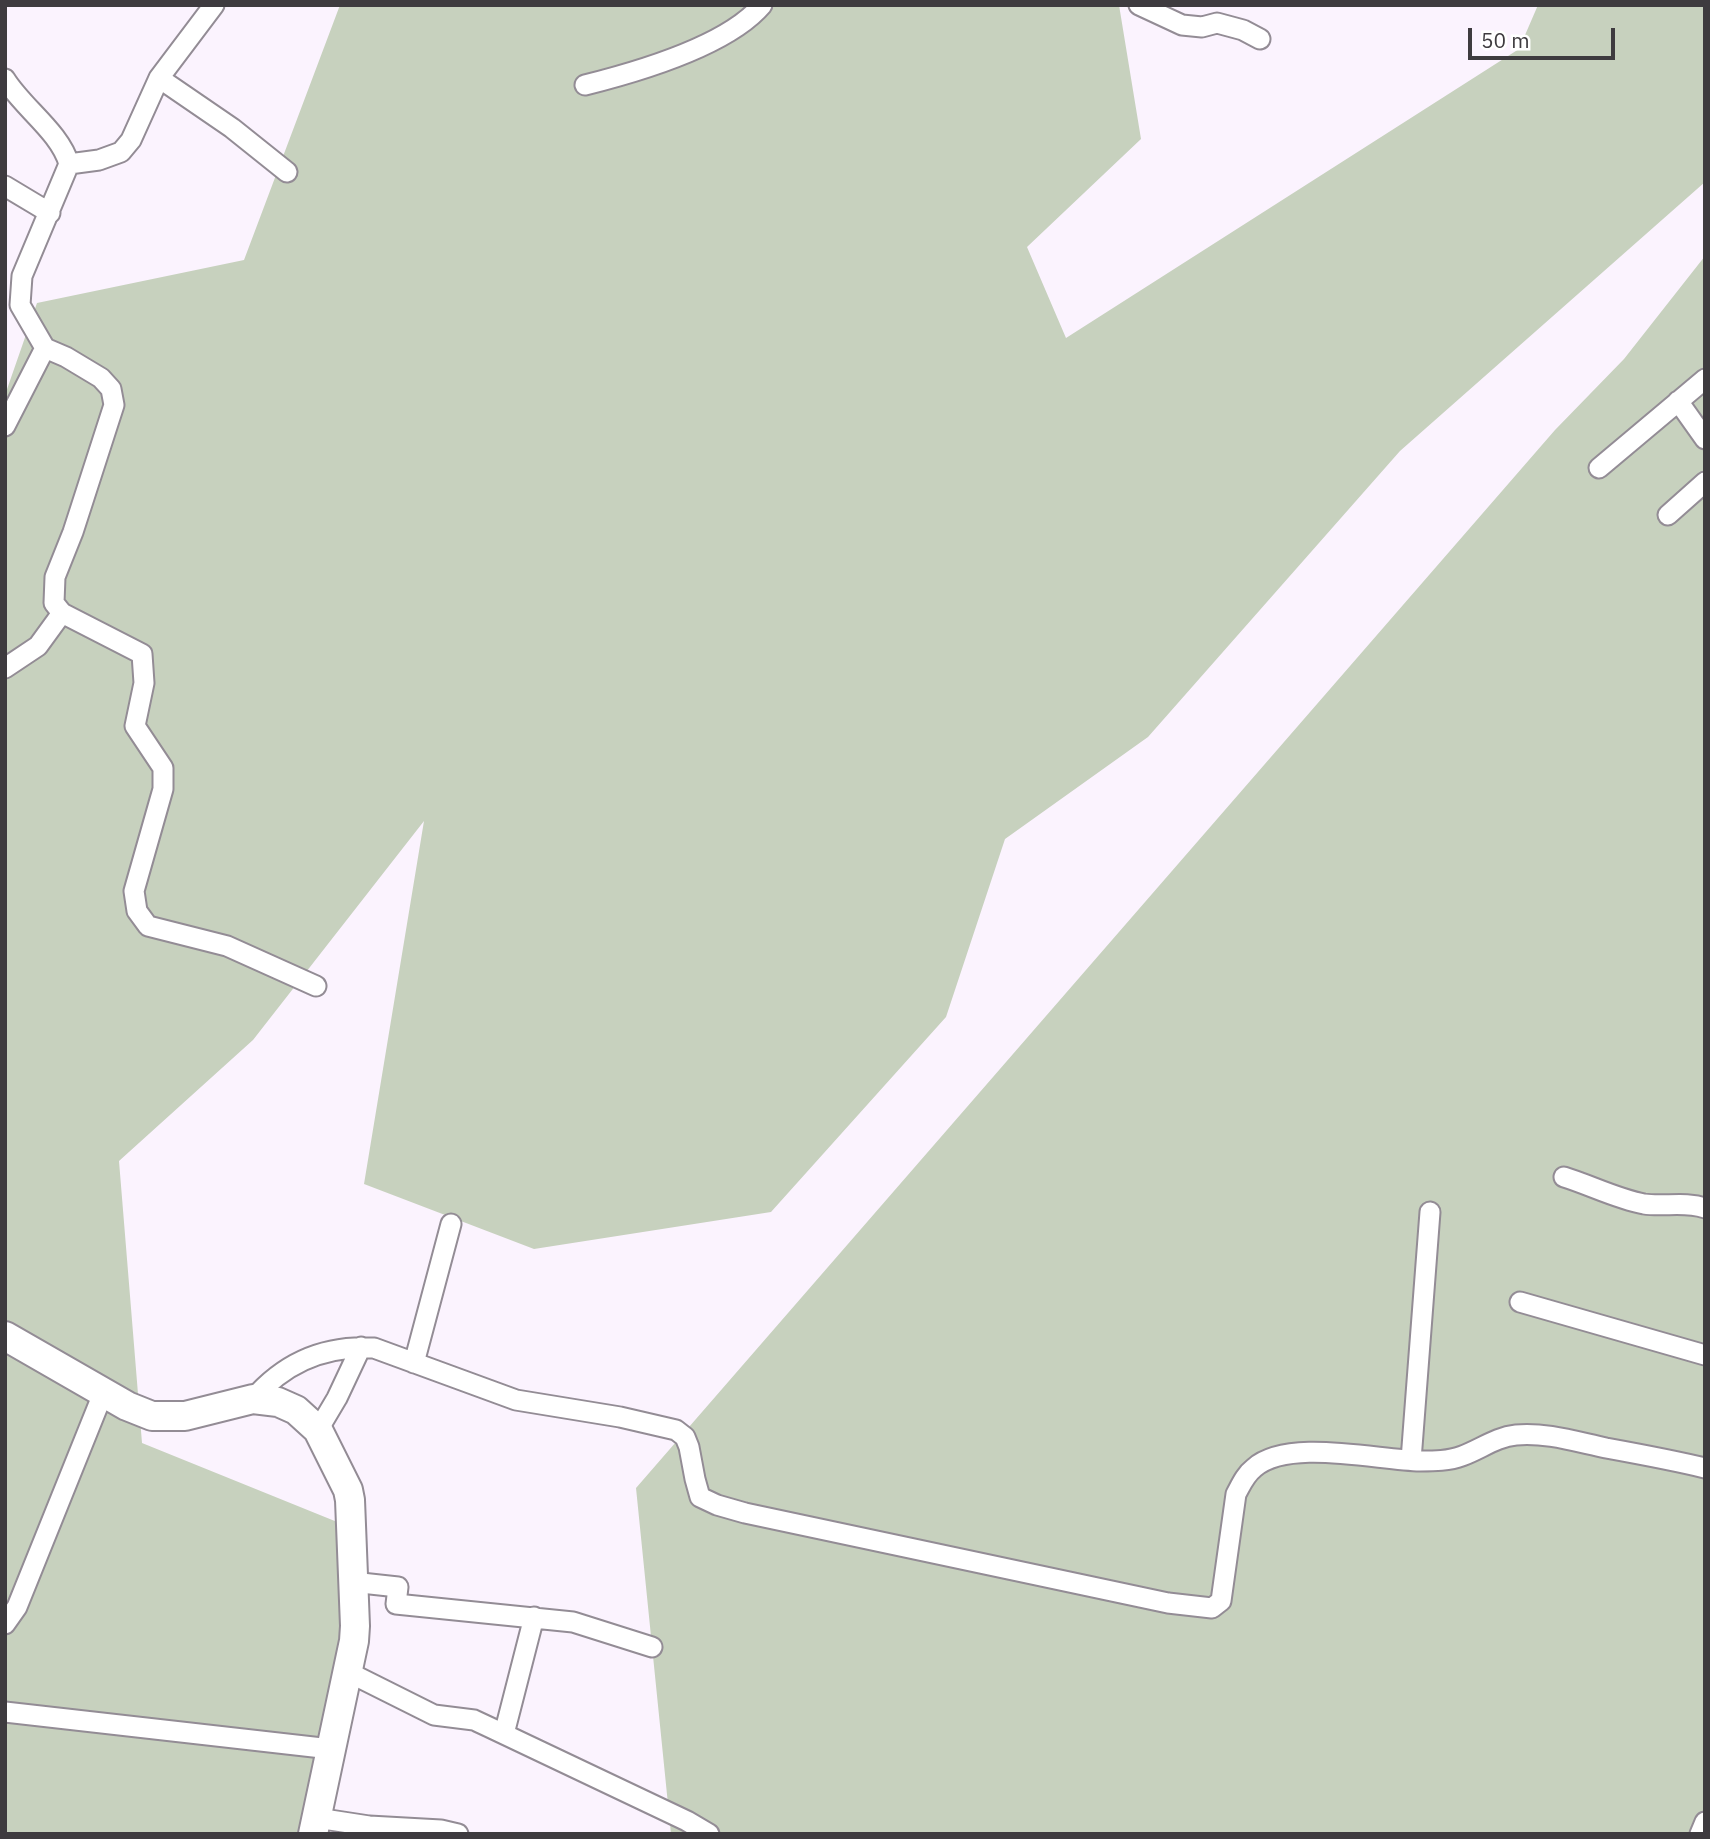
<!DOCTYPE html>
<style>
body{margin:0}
#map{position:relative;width:1710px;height:1839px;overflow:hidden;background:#fbf3fe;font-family:"IBM Plex Sans",sans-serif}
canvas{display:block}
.frame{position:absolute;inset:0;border:7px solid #3e3b3f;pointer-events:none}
.scale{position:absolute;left:1468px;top:28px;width:147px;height:32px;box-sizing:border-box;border:4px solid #3e3b3f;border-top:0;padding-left:9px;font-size:21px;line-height:24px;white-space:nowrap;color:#3e3b3f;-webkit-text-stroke:5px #fff;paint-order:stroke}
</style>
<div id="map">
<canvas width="1710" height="1839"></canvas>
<div class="frame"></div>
<div class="scale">50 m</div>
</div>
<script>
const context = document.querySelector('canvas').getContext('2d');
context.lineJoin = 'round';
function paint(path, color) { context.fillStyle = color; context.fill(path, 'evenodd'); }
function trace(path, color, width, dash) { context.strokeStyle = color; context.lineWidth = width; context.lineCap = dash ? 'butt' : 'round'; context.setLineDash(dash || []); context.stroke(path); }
paint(new Path2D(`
 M340 5H1119L1141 139 1027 247 1066 338 1519 49 1538 5H1705V182L1400 451 1148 737 1005 839 946 1017 771 1212 534 1249 364 1184 424 821 253 1040 119 1161 142 1443 357 1530 326 1834H5V395L37 303 244 260Z
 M1705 256V1834H671L636 1488 1555 430 1624 359Z`), '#c7d1be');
const street = new Path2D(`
 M1139 5 1182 25 1202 27 1217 23 1243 30 1260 39
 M159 78 232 128 287 172
 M5 79C23 108 60 132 69 164L22 276 20 305 45 348 66 357 101 378 111 389 114 405 73 532 55 577 54 603 62 613 142 654 144 683 135 726 163 768V789L134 891 137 911 148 926 227 946 316 986
 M585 85C637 72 727 46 762 5
 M69 164 99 160 121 152 131 140 159 78 214 5
 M5 186 50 213
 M1678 401 1705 439
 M5 426 45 348
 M1599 468 1705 379
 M1668 515 1705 482
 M5 668 38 646 62 613
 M1564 1177C1590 1185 1617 1199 1644 1204 1664 1207 1685 1201 1705 1208
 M1520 1302 1705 1355
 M414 1363 451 1224
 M253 1399C285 1362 325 1345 374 1348L516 1400 620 1417 676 1430 685 1437 689 1447 695 1479 700 1497 717 1505 745 1513 1168 1603 1212 1608 1221 1601 1236 1494C1241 1485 1245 1475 1254 1468 1288 1438 1376 1460 1420 1461 1434 1461 1449 1461 1462 1456 1481 1449 1496 1437 1516 1435 1545 1432 1577 1442 1606 1448 1639 1454 1672 1460 1705 1468
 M318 1430 337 1398 361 1347
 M1411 1460 1430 1212
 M352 1582 398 1587 396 1604 573 1622 652 1647
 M5 1624 17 1607 104 1391
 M348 1672 434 1715 474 1720 489 1727 687 1821 709 1834
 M5 1712 331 1749
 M504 1734 534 1617
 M317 1818 369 1826 441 1830 458 1834
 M1700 1834 1705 1822`);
const secondary = new Path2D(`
 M5 1336 127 1406 152 1416H185L253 1399 278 1402 296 1410 318 1430 348 1490 350 1500 355 1626 354 1641 313 1834`);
trace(street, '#938c95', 23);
trace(secondary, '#938c95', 32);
trace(street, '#fff', 19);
trace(secondary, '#fff', 28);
</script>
